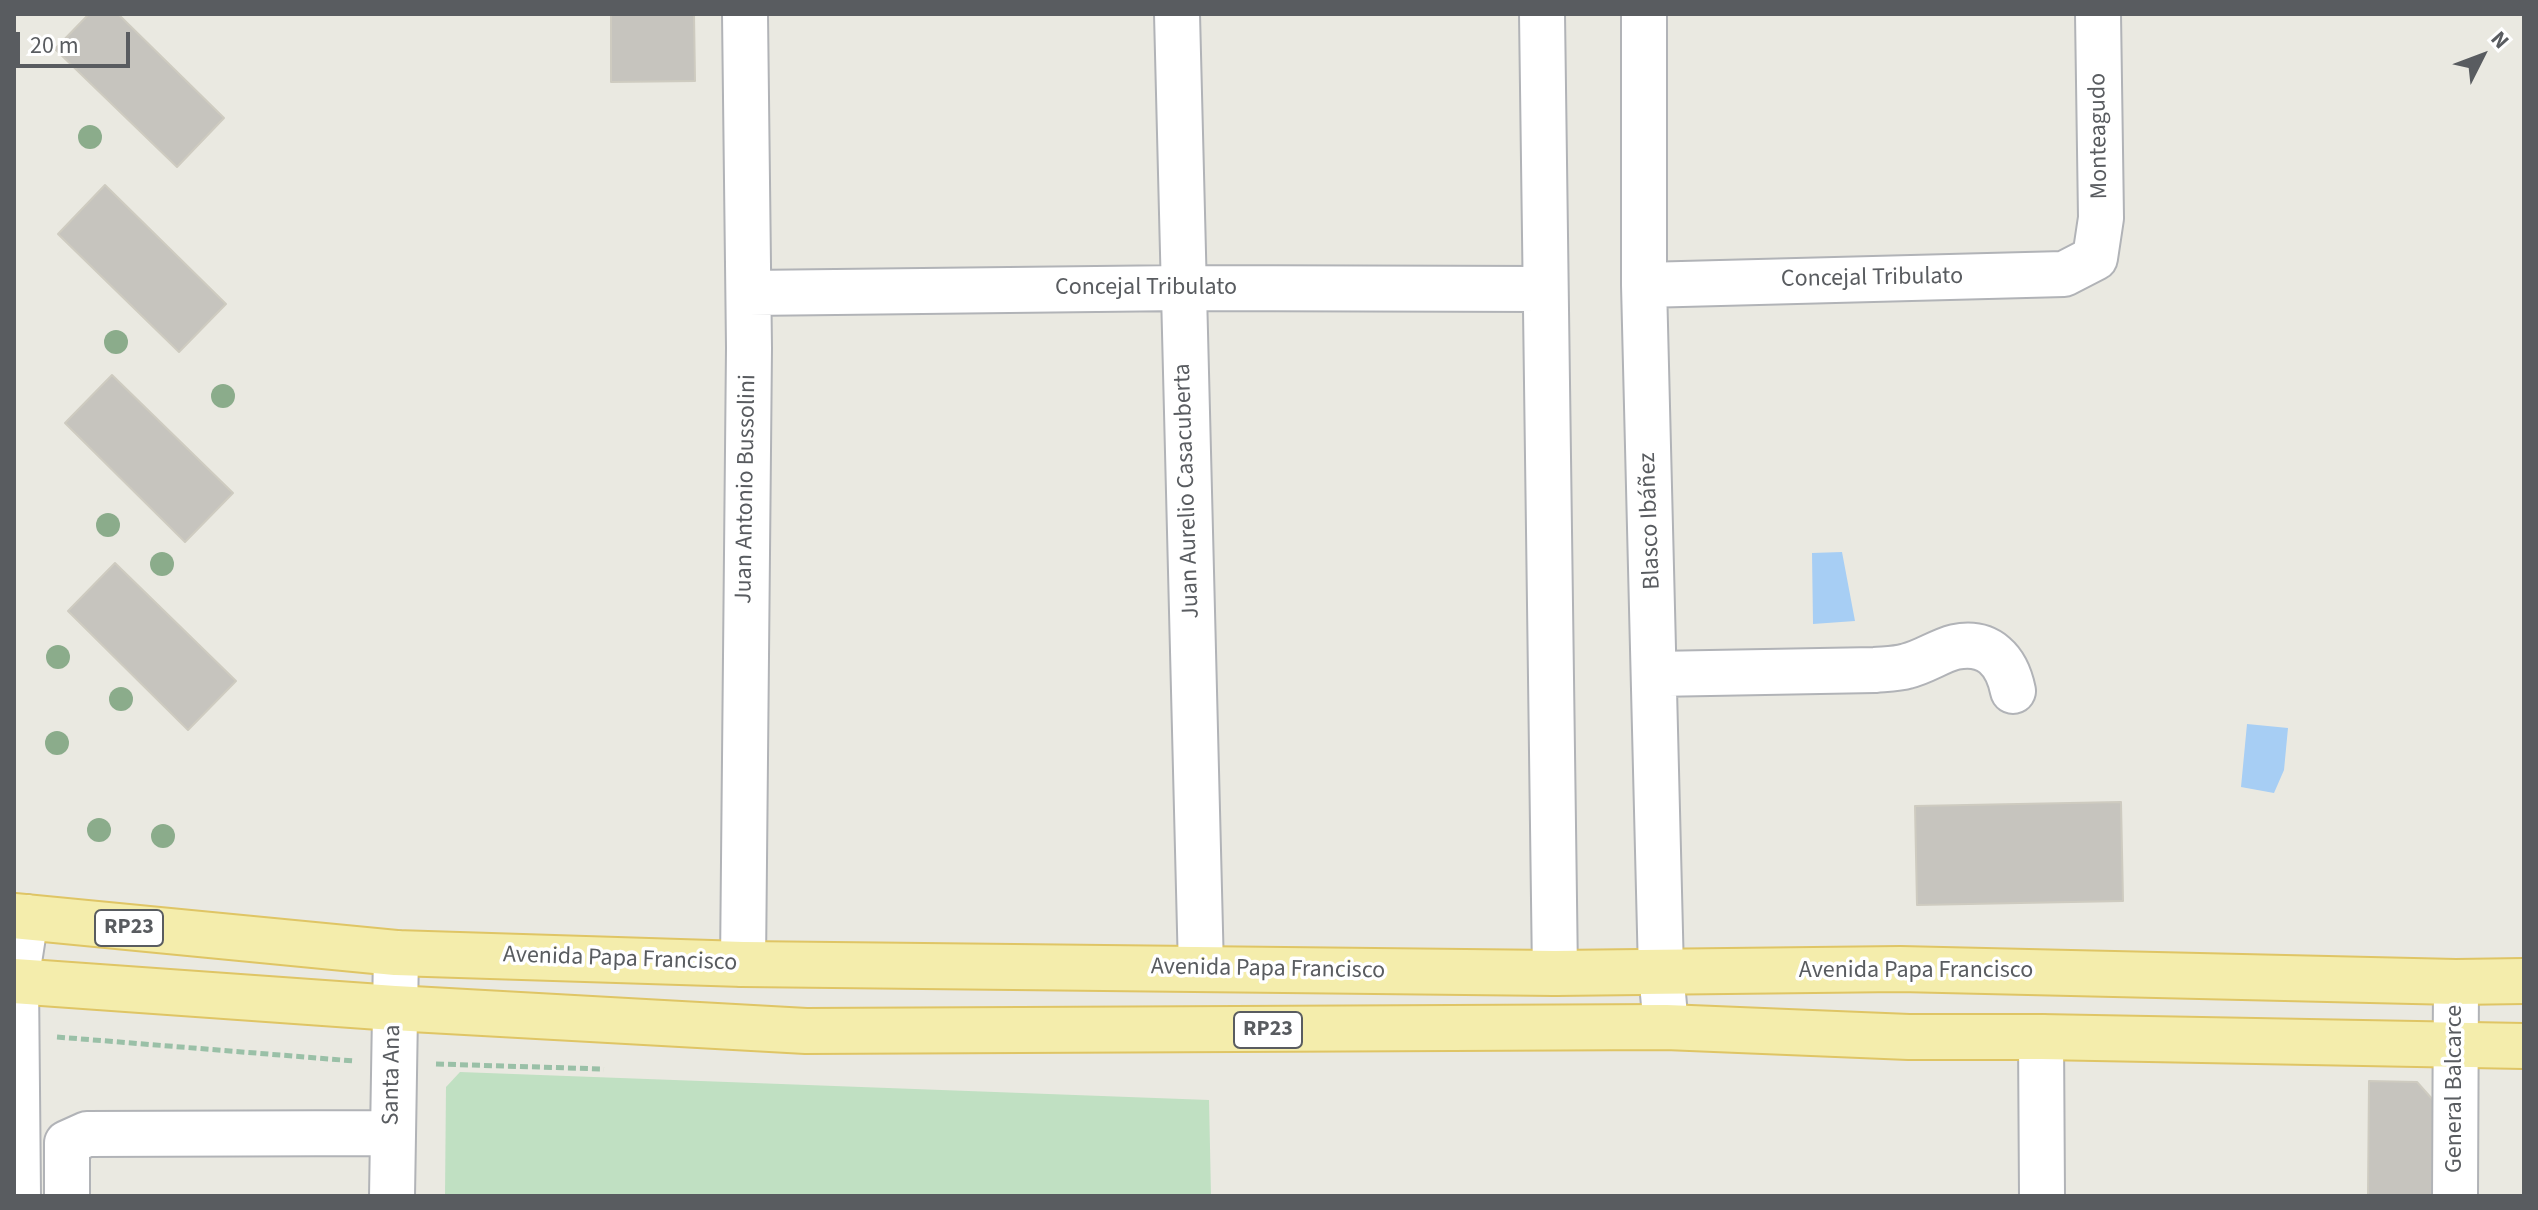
<!DOCTYPE html>
<meta charset="utf-8">
<style>
body{margin:0}
#map{position:relative;width:2538px;height:1210px;overflow:hidden;background:#eae9e1;font-family:"Source Sans 3",sans-serif}
canvas{display:block}
.frame{position:absolute;inset:0;border:16px solid #595c60;pointer-events:none}
.north{position:absolute;left:2442px;top:16px;width:80px;height:80px;-webkit-text-stroke:6px #fff;paint-order:stroke;rotate:48deg;font-size:22px;font-weight:700;line-height:32px;text-align:center;color:#595c60}
.north::after{content:'';display:block;margin:auto;width:28px;height:36px;background:#595c60;clip-path:polygon(50% 0,100% 100%,50% 72%,0 100%)}
.scale{position:absolute;left:16px;top:32px;width:114px;height:36px;box-sizing:border-box;border:4px solid #595c60;border-top:0;padding-left:10px;font-size:24px;line-height:28px;white-space:nowrap;color:#595c60;-webkit-text-stroke:6px #fff;paint-order:stroke}
</style>
<div id="map">
<canvas width="2538" height="1210"></canvas>
<div class="frame"></div>
<div class="north">N</div>
<div class="scale">20 m</div>
</div>
<script>
const context = document.querySelector('canvas').getContext('2d');
context.lineJoin = 'round';
function paint(path, color) { context.fillStyle = color; context.fill(path, 'evenodd'); }
function trace(path, color, width, dash) { context.strokeStyle = color; context.lineWidth = width; context.lineCap = dash ? 'butt' : 'round'; context.setLineDash(dash || []); context.stroke(path); }
function drawText(font, color, halo, rows, align = 'center') {
  context.font = font + ' "Source Sans 3",sans-serif'; context.lineWidth = 7; context.setLineDash([]); context.textBaseline = 'middle'; context.strokeStyle = halo; context.fillStyle = color; for (const [text, x, y, turn = 0] of rows) {
    context.save(); context.translate(x, y); context.rotate((+turn || 0) * Math.PI / 180); context.textAlign = isNaN(turn) ? turn : align; if (halo) context.strokeText(text, 0, 0); context.fillText(text, 0, 0); context.restore();
  }
}
paint(new Path2D(`
 M460 1072 1209 1100 1211 1196H445L446 1087Z`), '#c0e0c2');
paint(new Path2D(`
 M1842 552 1855 621 1813 624 1812 553Z
 M2247 724 2288 728 2284 770 2274 793 2241 787Z`), '#a7cef4');
const building = new Path2D(`
 M89 14H118L224 118 177 167 55 49Z
 M611 14H694L695 81 611 82Z
 M105 185 226 304 179 352 58 234Z
 M112 375 233 493 185 542 65 423Z
 M115 563 236 681 188 730 68 611Z
 M2121 802 2123 901 1917 905 1915 806Z
 M2369 1081 2417 1082 2433 1100 2432 1196H2368Z`);
paint(building, '#c6c4be');
trace(building, '#cecbc0', 2);
const minor = new Path2D(`
 M1177 14 1201 969
 M1542 14 1555 973
 M1644 14V285L1661 972 1666 1027
 M1644 285 2064 274 2095 258 2101 218 2098 14
 M749 293 1183 288 1544 289
 M1655 674 1875 670C1886 669 1897 669 1907 666 1924 662 1939 651 1955 647 1989 640 2007 661 2013 691
 M743 964 749 348 745 14
 M2041 1037 2042 1196
 M18 1196 16 981 26 917
 M67 1196V1143L87 1134 392 1133
 M392 1196 396 953
 M2455 1196 2456 982`);
const major = new Path2D(`
 M14 916 396 953 743 964 1555 973 1900 969 2456 982 2524 981
 M14 981 394 1008 806 1031 1666 1027 1909 1037H2041L2524 1046`);
trace(minor, '#b1b3b7', 48);
trace(major, '#dfc565', 48);
trace(new Path2D(`
 M57 1037 354 1061
 M436 1064 604 1069`), '#9ac0a7', 5, [8, 4]);
trace(minor, '#fff', 44);
trace(major, '#f4edac', 44);
context.fillStyle = '#8bac8b';
for (const [x, y] of [
 [90,137],
 [116,342],
 [223,396],
 [108,525],
 [162,564],
 [58,657],
 [121,699],
 [57,743],
 [99,830],
 [163,836]
]) { context.beginPath(); context.arc(x, y, 12, 0, 2 * Math.PI); context.fill(); }
for (const [x, y, w] of [
 [129,928,68],
 [1268,1030,68]
]) { const box = new Path2D(); box.roundRect(x - w / 2, y - 18, w, 36, 6); context.fillStyle = '#fff'; context.fill(box); trace(box, '#595c60', 2); }
drawText('bold 22px', '#595c60', null, [
 ["RP23",129,928],
 ["RP23",1268,1030]
]);
drawText('24px', '#595c60', '#fff', [
 ["Monteagudo",2100,136,-91],
 ["Concejal Tribulato",1872,279,-1],
 ["Concejal Tribulato",1146,289],
 ["Juan Antonio Bussolini",747,489,-89],
 ["Juan Aurelio Casacuberta",1188,491,-92],
 ["Blasco Ibáñez",1651,521,-92],
 ["Avenida Papa Francisco",620,960,2],
 ["Avenida Papa Francisco",1268,970,1],
 ["Avenida Papa Francisco",1916,972],
 ["Santa Ana",393,1075,-89],
 ["General Balcarce",2456,1089,-90]
]);
</script>
